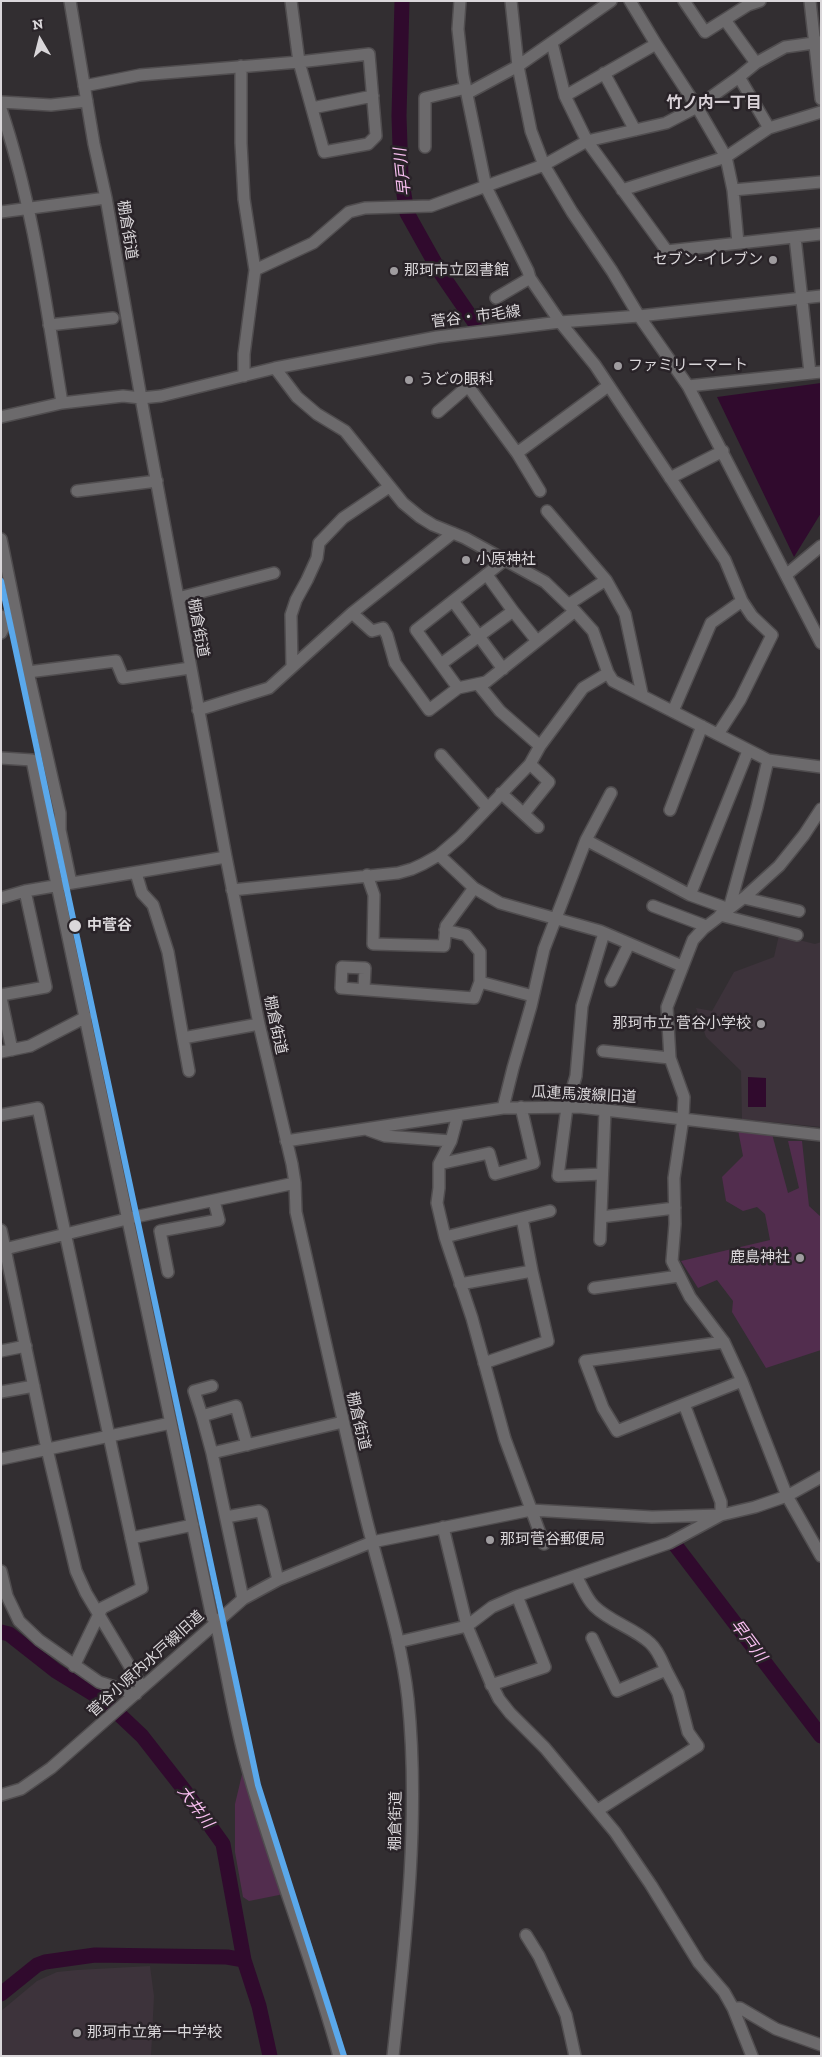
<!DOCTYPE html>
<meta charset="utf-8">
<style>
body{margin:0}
#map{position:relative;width:822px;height:2057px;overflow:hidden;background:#322e31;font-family:"Zilla Slab",serif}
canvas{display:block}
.frame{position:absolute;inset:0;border:2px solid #dad7da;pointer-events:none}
.north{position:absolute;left:15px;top:15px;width:50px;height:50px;-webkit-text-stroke:4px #292328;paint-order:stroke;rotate:352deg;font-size:14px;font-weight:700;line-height:20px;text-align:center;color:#dad7da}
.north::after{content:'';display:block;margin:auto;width:18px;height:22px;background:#dad7da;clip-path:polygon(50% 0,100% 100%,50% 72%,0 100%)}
</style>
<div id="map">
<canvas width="822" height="2057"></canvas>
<div class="frame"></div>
<div class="north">N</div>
</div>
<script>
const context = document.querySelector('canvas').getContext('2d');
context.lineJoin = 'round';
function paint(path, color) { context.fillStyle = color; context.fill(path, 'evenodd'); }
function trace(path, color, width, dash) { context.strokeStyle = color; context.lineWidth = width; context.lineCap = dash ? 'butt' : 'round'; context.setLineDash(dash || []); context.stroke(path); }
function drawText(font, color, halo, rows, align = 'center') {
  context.font = font + ' "Zilla Slab","Noto Sans JP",serif'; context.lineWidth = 5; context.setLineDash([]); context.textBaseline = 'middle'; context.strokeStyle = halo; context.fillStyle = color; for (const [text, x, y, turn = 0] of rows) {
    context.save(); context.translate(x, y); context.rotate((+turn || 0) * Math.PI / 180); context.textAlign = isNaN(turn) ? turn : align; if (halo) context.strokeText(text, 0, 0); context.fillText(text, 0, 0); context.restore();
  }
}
paint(new Path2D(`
 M779 935 815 944 821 942V1127L742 1119 741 1071 706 1037 696 1008 712 1011 734 972 774 957Z
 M150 1966 154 1996 151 2056H1V2011L37 1981 57 1972 77 1970Z`), '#3d333b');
paint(new Path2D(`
 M738 1130 772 1134 788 1193 799 1188 788 1141H802L809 1206 821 1217V1350L766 1368 732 1312 733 1301 717 1280 698 1288 681 1261 770 1240 765 1214 757 1207 743 1211 726 1201 722 1177 743 1156Z
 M244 1766 284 1894 249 1901 243 1897 235 1852V1804Z`), '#522d4e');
paint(new Path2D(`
 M821 383V513L794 557 717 397Z
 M748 1077 766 1078V1107H748Z`), '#300a2d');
trace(new Path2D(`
 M402 1 399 116 401 176 407 213 440 272 475 323
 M676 1546 821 1736
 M1 1632 9 1634 56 1671 105 1701 142 1736 185 1791 223 1844 244 1960 259 2006 270 2056
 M1 1994 37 1965 45 1962 95 1955 227 1957 244 1960`), '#300a2d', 15);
const minor = new Path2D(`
 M70 1 94 144 106 198 141 398 226 857 259 1024 292 1164 295 1183 296 1212C319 1313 341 1414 365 1514 380 1576 401 1636 408 1699 420 1817 406 1938 393 2056
 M460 1 458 29 463 75 486 187 528 271 530 278 560 322 595 365 725 560 742 601 752 616 772 635 740 700 718 734
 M511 1 518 66 531 131 544 165 572 212 612 271 639 316 688 386 821 643
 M630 1 656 44
 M684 1 705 32 748 5 760 1
 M810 1 821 99
 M725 20 756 63
 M552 43 565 96 587 141 667 251 821 234
 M241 66V143L244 199 255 270
 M604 73 635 130
 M739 77 769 128
 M84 86 140 75 299 62 369 54 376 136 368 144 324 152 299 62 291 1
 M468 93 518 66 611 1
 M565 96 656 44 697 107 726 157 733 190 738 243
 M1 102 51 105 87 101
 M312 108 373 96
 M1 109C33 204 46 305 62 403
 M425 147V98L466 88
 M622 190 726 157 769 128 821 112
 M733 190 821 182
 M1 212 106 198
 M795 237 810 373
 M496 298 530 278
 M49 325 113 318
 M275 368 297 397 317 414 345 431 403 503 420 517 433 525 465 538 545 582 575 611 593 631 608 673
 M244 376V354L255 270 313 243 349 212 365 208 431 206 544 165 587 141 666 123 697 107 739 77 756 63 785 47 821 42
 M688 386 821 372
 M438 412 468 386 517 453 608 386
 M1 417 62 403 123 396 141 398 161 396 275 368 437 337 560 322 639 316 821 296
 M517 453 540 491
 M670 478 723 451
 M77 491 157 481
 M547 511 606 580 625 614 642 694
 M1 539 28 672 60 813V830L71 883
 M506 559 416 630 458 688 486 682 575 611
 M786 575 821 546
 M178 598 274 573
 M453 601 503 669
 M569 604 606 580
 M513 611 537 641
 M352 613 372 631 383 628 387 635 395 663 429 710 458 688
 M1 616 4 627 1 633
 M441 664 513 611 487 575
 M292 665 291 615 296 600 307 580 317 558 319 543 343 518 389 487
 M28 672 116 661 123 678 190 668
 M478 684 500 711 540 746
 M198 710 269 688 352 613 453 533
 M673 711 711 623 742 601
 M441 755 487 807
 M1 758 32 760 57 885 212 1617 216 1622C226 1668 233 1714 245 1759 272 1860 312 1956 339 2056
 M501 793 538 827
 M821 809 804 835 779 866 746 896 703 929 693 940 667 1007 670 1058 684 1097 683 1118 674 1178 675 1224 672 1261 690 1297 724 1342 742 1381 787 1496 821 1556
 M670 810 702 726
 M524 813 549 782 530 764
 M586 840 611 793
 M136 873 142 893 153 905 168 952 183 1038
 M367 875 374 895 373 944 444 946 446 926 474 888 439 855
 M474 888 500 903 600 931 682 966
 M232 890 398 873 412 869 423 864 439 855 460 837 530 764 540 746 583 688 608 673 613 681 768 760 821 767
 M690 895 729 909 757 807 768 760
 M1 898 25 891 226 857
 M744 898 799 911
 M653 906 706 926
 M720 915 797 935
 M611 981 629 944
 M480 982 533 996
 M364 989 365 968 342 967 341 988 474 998 480 982V952L466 935 445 930
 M1 995 46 987 25 891
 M1 998 12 1050
 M603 1051 670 1058
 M1 1052 30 1046 86 1017
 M189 1071 183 1038 259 1024
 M503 1108 513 1068 531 1006 544 949 586 840 690 895 748 751
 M1 1115 38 1108 142 1588 102 1608 74 1666
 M458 1115 451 1141 439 1164V1188L437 1203 445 1237 550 1211
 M368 1130 385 1136 451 1141
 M286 1141 503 1108 579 1107 821 1135
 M439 1164 489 1153 495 1174 534 1163 521 1107
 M602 1174 558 1176 567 1107 576 1076 582 1006 604 933
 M601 1217 675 1208
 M522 1218 532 1271
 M1 1230 47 1449 76 1571 86 1593 142 1687
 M445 1237 472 1318 505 1439 544 1544
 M600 1240 605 1110
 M1 1250 135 1217 295 1183
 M168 1272 160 1231 219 1220 214 1201
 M460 1284 532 1271 548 1341 484 1363
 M594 1288 679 1276
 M1 1351 26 1346
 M1 1392 34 1386
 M684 1404 617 1431 603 1408 585 1361 724 1342
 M202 1416 194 1391 212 1386
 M212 1453 343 1422
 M1 1459 171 1423
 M226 1517 259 1511 262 1513 278 1580
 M443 1527 467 1626 490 1681 499 1699 510 1713 545 1748 615 1832 651 1885 699 1963 724 1992 733 2008 752 2056
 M131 1538 193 1525
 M1 1571 7 1596 19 1621 39 1640 99 1682 136 1694
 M576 1576C582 1586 586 1598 594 1606 610 1622 634 1628 650 1643 658 1650 662 1661 666 1670
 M243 1599 212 1453 202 1416 236 1406 247 1445
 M592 1638 617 1691 666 1670 678 1693 688 1732 698 1746 598 1810
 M398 1642 467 1626 492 1607 517 1596 669 1543 721 1515V1502L684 1404 742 1381
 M491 1685 545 1667 517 1596
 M1 1795 21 1789 51 1768 243 1599 278 1580 372 1542 531 1510 652 1517 721 1515 755 1507 787 1496 821 1477
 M526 1935 539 1956 566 2015 575 2056
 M733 2008H740L776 2029 821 2045`);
trace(minor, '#504d4f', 14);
trace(minor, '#6c6a6c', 11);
trace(new Path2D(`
 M1 581 258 1785 344 2056`), '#5aa8eb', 6);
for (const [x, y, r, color] of [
 [773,260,5,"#9f9c9f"],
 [394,271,5,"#9f9c9f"],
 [618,366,5,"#9f9c9f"],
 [409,380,5,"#9f9c9f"],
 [466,560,5,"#9f9c9f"],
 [75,926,7,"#dad7da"],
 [761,1024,5,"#9f9c9f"],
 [800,1258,5,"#9f9c9f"],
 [490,1540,5,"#9f9c9f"],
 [77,2033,5,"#9f9c9f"]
]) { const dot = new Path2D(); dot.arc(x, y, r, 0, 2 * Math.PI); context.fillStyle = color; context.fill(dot); trace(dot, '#292328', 2); }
drawText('15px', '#dad7da', '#292328', [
 ["棚倉街道",127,230,81],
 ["菅谷・市毛線",476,317,-7],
 ["棚倉街道",198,628,80],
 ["棚倉街道",275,1025,78],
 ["瓜連馬渡線旧道",584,1095,3],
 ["棚倉街道",358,1421,77],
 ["菅谷小原内水戸線旧道",146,1664,-42],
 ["棚倉街道",396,1821,-89]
]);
drawText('15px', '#dad7da', '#292328', [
 ["セブン-イレブン",763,260,"right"],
 ["那珂市立図書館",404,271],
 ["ファミリーマート",628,366],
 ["うどの眼科",419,380],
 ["小原神社",476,560],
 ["那珂市立 菅谷小学校",751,1024,"right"],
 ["鹿島神社",790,1258,"right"],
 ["那珂菅谷郵便局",500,1540],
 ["那珂市立第一中学校",87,2033]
], 'left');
drawText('bold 15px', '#dad7da', '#292328', [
 ["中菅谷",87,926]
], 'left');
drawText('bold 16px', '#d9d2d8', '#292328', [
 ["竹ノ内一丁目",714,103]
]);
drawText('italic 16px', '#f9bff1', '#292328', [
 ["早戸川",403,172,-96],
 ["早戸川",748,1641,53],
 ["大井川",195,1807,53]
]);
</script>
